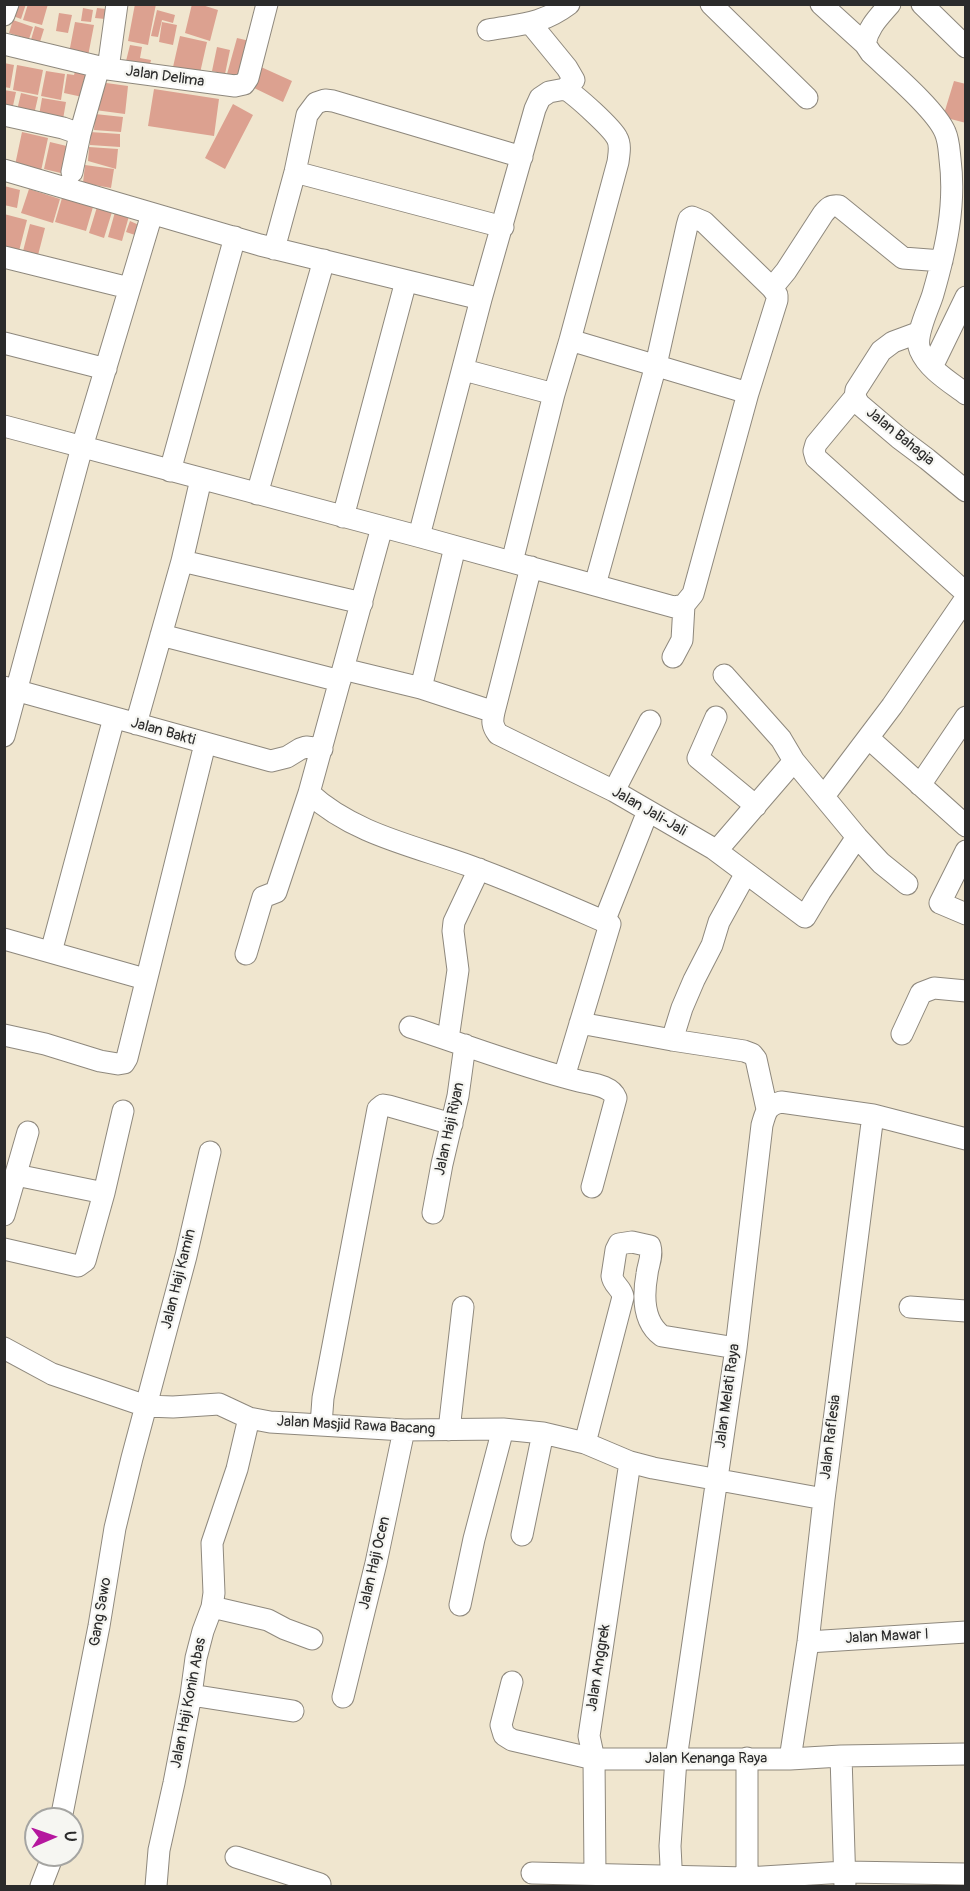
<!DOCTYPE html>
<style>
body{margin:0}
#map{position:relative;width:970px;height:1891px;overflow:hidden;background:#f0e6cf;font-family:Pangolin,sans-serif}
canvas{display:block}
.frame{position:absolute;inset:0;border:6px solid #2b2b2b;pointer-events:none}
.north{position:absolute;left:24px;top:1807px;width:60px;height:60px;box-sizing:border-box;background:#f6f6f2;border:2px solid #a5a5a2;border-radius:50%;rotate:88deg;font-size:16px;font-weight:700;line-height:24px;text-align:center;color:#2b2b2b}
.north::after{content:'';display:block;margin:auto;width:21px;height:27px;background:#b5179e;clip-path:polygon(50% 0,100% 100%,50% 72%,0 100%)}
</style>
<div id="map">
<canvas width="970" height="1891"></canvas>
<div class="frame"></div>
<div class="north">U</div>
</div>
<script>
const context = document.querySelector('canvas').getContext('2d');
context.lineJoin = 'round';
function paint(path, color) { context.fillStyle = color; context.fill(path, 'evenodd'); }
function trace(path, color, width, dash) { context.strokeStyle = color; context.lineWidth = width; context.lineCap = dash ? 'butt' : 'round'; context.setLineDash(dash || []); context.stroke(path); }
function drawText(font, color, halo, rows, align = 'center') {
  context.font = font + ' Pangolin,sans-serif'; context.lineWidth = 4.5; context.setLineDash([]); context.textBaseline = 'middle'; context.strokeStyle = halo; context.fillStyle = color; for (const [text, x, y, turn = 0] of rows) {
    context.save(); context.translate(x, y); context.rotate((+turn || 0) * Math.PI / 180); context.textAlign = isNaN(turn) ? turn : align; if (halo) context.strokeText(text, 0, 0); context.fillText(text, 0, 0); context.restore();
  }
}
paint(new Path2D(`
 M17 4H26L21 19 13 16Z
 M28 4H48L42 25 23 20Z
 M135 4H156L148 45 128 41Z
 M192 4H199L218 10 210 41 185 33Z
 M83 8 93 10 91 22 81 21Z
 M97 8 106 9 105 19 95 18Z
 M157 10 175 15 173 23 162 20 158 37 151 36Z
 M59 13 72 15 68 33 56 31Z
 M13 20 33 27 29 39 9 33Z
 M75 22 94 25 88 56 69 53Z
 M162 22 177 25 173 45 159 42Z
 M35 26 44 29 39 45 30 43Z
 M180 36 207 42 200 73 173 67Z
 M237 38 254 42 244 79 227 74Z
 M130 45 142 47 140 58 151 60 149 69 125 65Z
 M217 47 230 50 225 74 212 71Z
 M4 63 14 65 10 88 4 87Z
 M17 65 43 70 38 95 13 90Z
 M261 67 292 81 283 102 252 87Z
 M76 68 92 71 87 98 64 93 67 74 74 75Z
 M46 71 65 74 61 100 41 96Z
 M954 81 966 84V123L943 117Z
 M99 82 128 86 125 114 95 110Z
 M154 89 219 99 214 136 148 126Z
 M4 90 16 92 11 115 4 113Z
 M21 93 38 97 33 119 16 115Z
 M42 98 66 102 62 125 38 121Z
 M233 104 253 115 225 169 205 158Z
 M95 114 123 117 121 132 94 130Z
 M22 132 48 138 41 171 15 165Z
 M90 132 120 134V147L90 145Z
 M50 142 75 148 69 175 44 169Z
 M89 147 118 149 116 169 88 161Z
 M85 165 114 169 111 188 83 183Z
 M4 186 20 190 17 208 4 205Z
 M29 189 60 199 53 223 21 213Z
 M62 198 93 207 86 231 55 222Z
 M97 207 112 212 104 238 89 233Z
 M115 212 129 216 122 241 108 237Z
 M4 214 27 220 18 255 4 252Z
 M130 221 139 225 135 235 126 232Z
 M30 224 45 228 37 259 22 255Z`), '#dca190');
const minor = new Path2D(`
 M711 4 807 98
 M821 4 865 44 871 53C890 71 936 110 945 132 949 141 949 150 950 159 956 205 946 249 933 294 929 308 914 336 920 350 928 369 950 382 966 394
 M922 4 966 47
 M4 15 8 4
 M488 30C521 24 541 25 569 4
 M4 44 108 69 235 86 244 84 248 78 267 4
 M865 44C868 27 879 17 890 4
 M108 69 117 4
 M4 115 63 128 80 134
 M4 170 260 245 481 299
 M72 172 80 134 99 67
 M295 172 503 227
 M274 249 295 172 307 115 316 103 325 100 333 101 522 157
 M4 257 129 288
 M772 288 786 271 823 214C828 208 830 205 839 206L903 258 942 261
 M920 332 893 342 881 351 856 390 855 397 859 404 899 438 927 459 966 491
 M570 340 748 393
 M4 343 106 369
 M932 367 966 297
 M464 370 554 394
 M855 397 816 444 814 451 816 458 966 593
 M4 426C143 463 282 499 421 537 505 560 590 584 674 607L684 605 693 594 748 393 777 300V295L772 288 704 222 692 217 689 219 687 226 656 365 595 585
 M170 471 235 237
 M257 494 324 260
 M343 517 406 281
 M419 536 481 299 535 109 540 98 549 92 565 89 574 80 567 68 531 24
 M182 561 362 603
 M512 562 554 394 570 340 618 162C619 154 621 145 617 138 612 128 576 95 565 89
 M161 635 340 681
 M673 657 682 640 684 605
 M343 669 421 688 494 712 531 567
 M724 675 781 739 794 761 857 837 881 863 907 884
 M4 687 271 761 287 757 300 749 306 747 322 749
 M421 688 455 547
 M494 712C492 721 492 726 498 734L614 791 714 849 719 848 794 761
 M716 717 698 758 756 806
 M136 724 182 561 201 479
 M4 736 82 447 152 214
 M875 744 966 826
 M920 785 966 717
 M614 791 650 721
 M309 793C353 834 415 846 470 866 517 883 564 904 610 924L564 1077
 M824 796 892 706 966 598
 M714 849 805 917 820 892 857 837
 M966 851 940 903 966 914
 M604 922 648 811
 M4 939 145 979
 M51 952 114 718
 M246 954 263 897 276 892 309 793 382 527
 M580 1023 672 1040 744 1051 752 1054 756 1059 767 1109
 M410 1027C466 1045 522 1067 579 1081 591 1084 611 1085 616 1098L592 1187
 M902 1034 921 993 934 988 966 991
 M4 1035 45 1044 100 1061 118 1064 124 1063 127 1058 205 744
 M448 1039 458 970 453 931 454 922 479 869
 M672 1040 682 1008 694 980 712 945 719 922 746 873
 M16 1175 104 1193
 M433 1213 442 1164 458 1096 465 1045
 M4 1215 28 1132
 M4 1249 78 1266 85 1261 104 1193 123 1111
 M910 1307 966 1311
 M4 1348 52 1374 146 1406 173 1407 219 1404 249 1418 270 1422 404 1430 503 1429 543 1433 585 1443 630 1462 653 1468 824 1499
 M321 1425 323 1398 378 1109 383 1105 389 1106 452 1124
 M449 1430 463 1307
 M585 1443 623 1297C622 1288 613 1285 612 1276L616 1250 619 1244 632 1242 650 1246C653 1257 648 1264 647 1274 643 1296 643 1322 662 1336L736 1348
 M522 1535 543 1433
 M460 1605 474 1539 503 1429
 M212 1607 268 1620 285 1629 312 1639
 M808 1642 966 1632
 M512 1682 501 1725 504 1735 512 1740 594 1759H790L841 1756 966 1754
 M191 1695 293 1711
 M343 1697 376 1563 404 1430
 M841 1756 845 1886
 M790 1759 808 1642 824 1499 873 1115
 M61 1819 99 1626 115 1528 132 1458 186 1256 210 1152
 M236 1857 320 1884
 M532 1873 747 1878 845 1872 966 1874
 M595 1875 594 1759 589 1736 630 1462
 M747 1878V1758
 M41 1886 53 1855
 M156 1886 159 1850 174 1783 191 1695 196 1658 203 1631 212 1607 214 1593 212 1543 237 1469 249 1418
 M672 1886 670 1846 676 1759 736 1348 762 1125C766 1112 766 1106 781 1102L873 1115 966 1139`);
trace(minor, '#8e887d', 23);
trace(minor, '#fff', 21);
drawText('15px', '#2b2b2b', '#f6f6f2', [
 ["Jalan Delima",165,77,8],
 ["Jalan Bahagia",900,437,39],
 ["Jalan Bakti",163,732,16],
 ["Jalan Jali-Jali",649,812,30],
 ["Jalan Haji Riyan",450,1129,-78],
 ["Jalan Haji Kamin",179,1279,-76],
 ["Jalan Melati Raya",728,1396,-82],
 ["Jalan Masjid Rawa Bacang",356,1426,3],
 ["Jalan Raflesia",831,1437,-83],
 ["Jalan Haji Ocen",375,1563,-77],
 ["Gang Sawo",101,1612,-80],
 ["Jalan Mawar I",887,1637,-3],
 ["Jalan Anggrek",599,1668,-81],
 ["Jalan Haji Konin Abas",189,1703,-79],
 ["Jalan Kenanga Raya",706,1759]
]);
</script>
